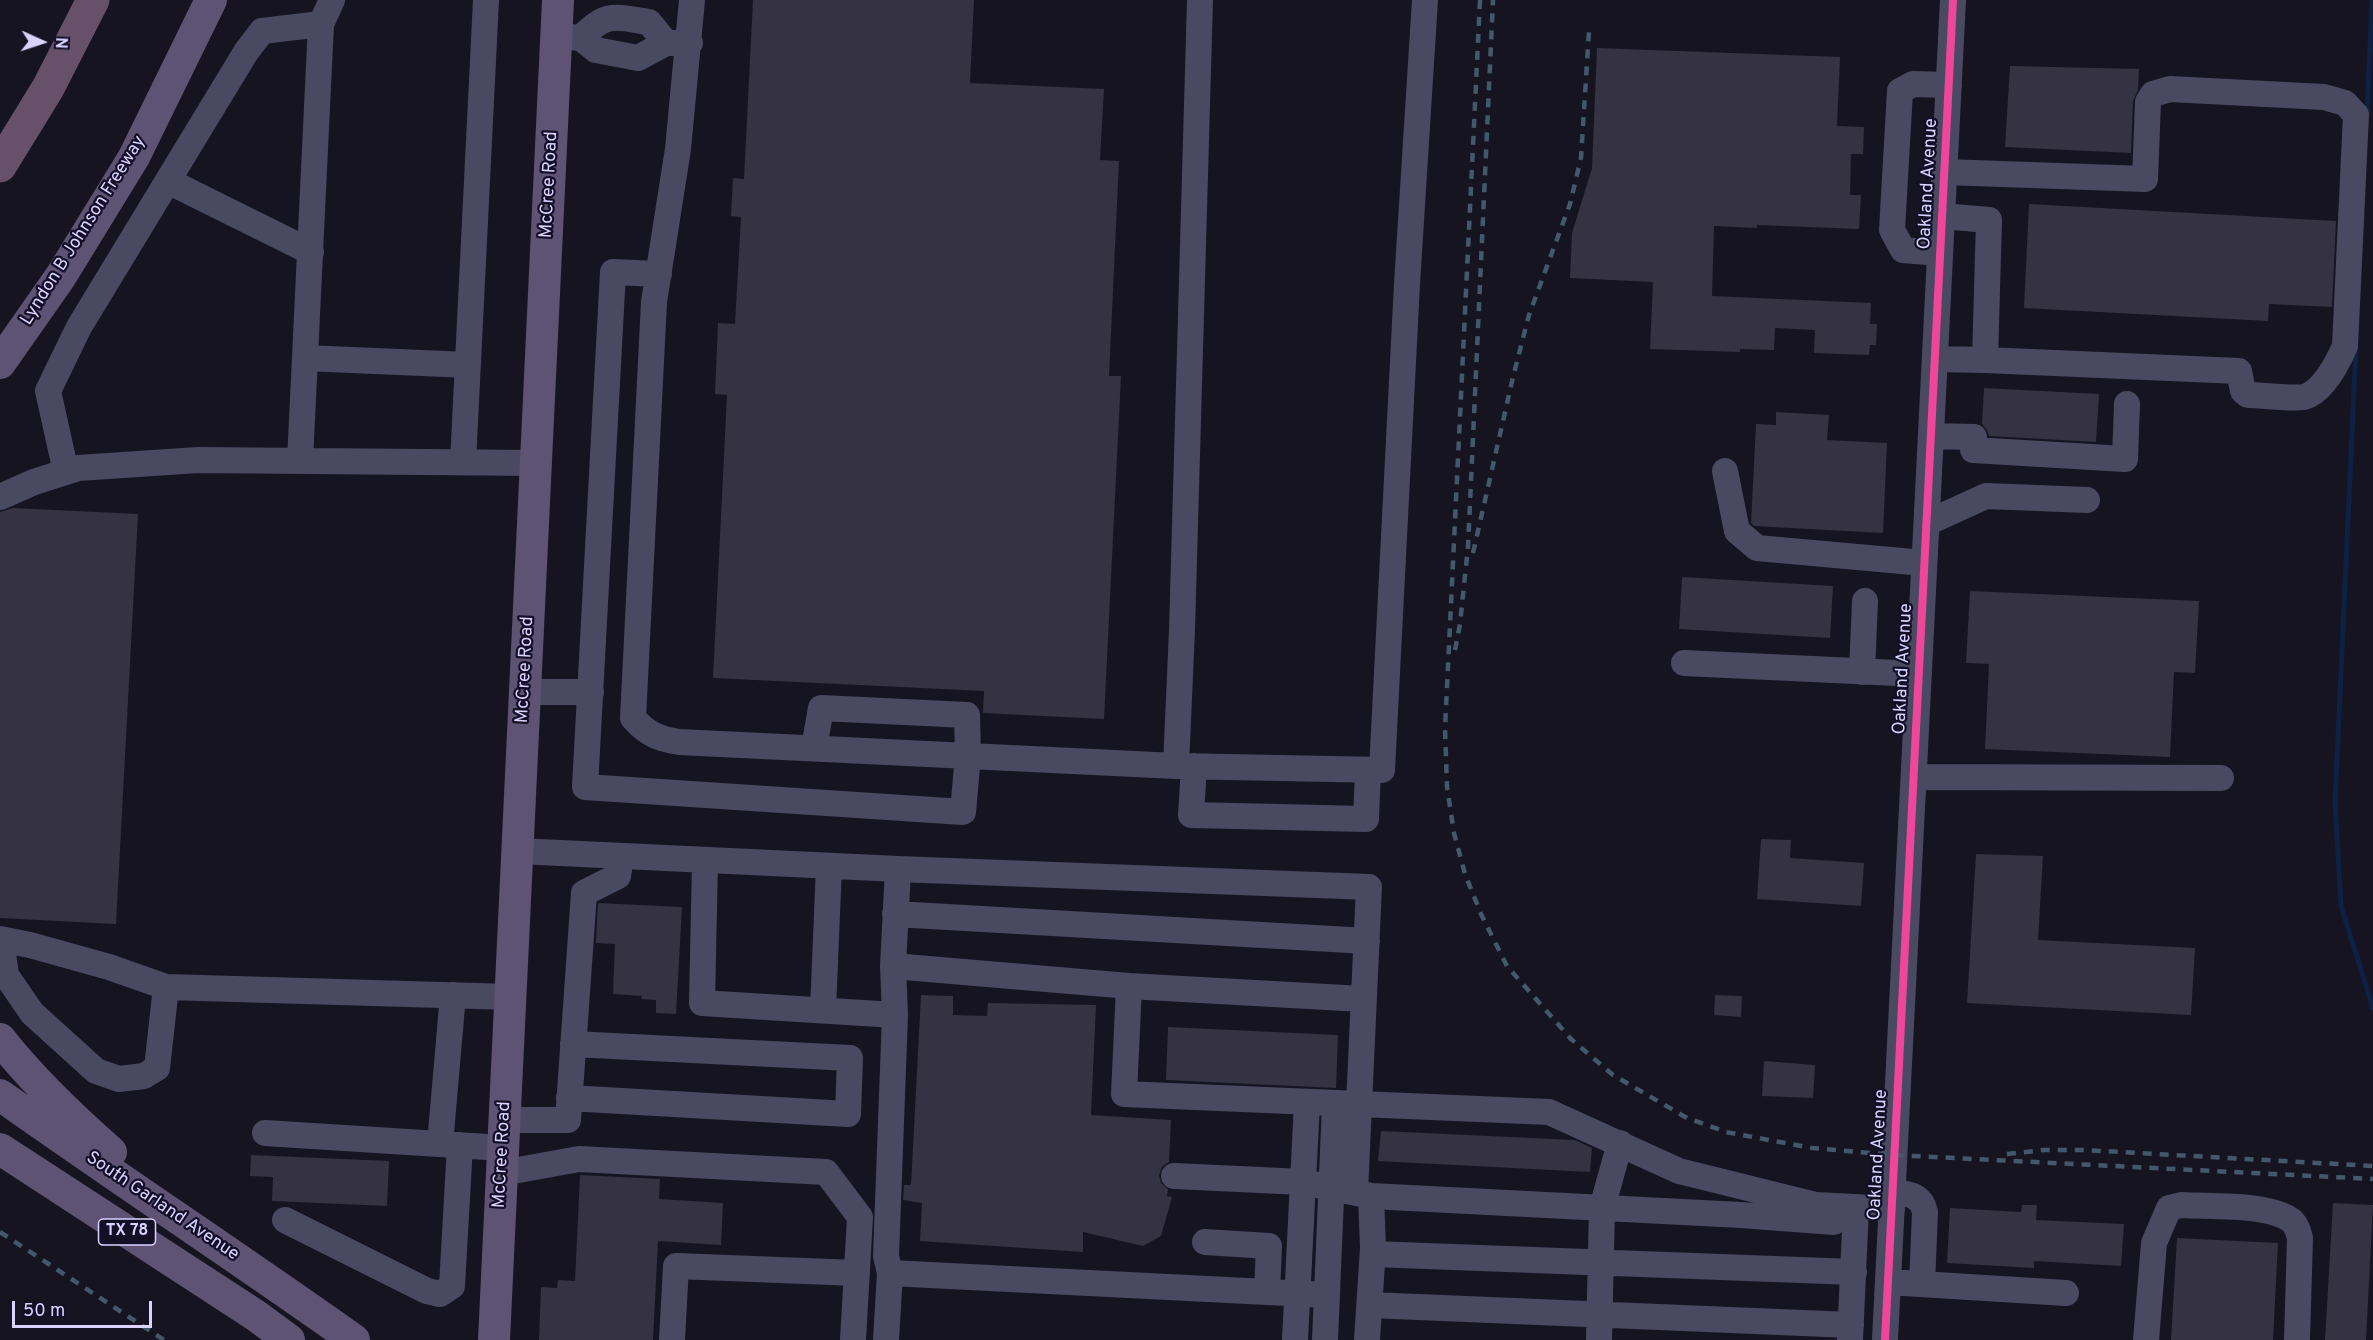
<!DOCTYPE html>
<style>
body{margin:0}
#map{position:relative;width:2373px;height:1340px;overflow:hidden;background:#161421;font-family:Overpass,sans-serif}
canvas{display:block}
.north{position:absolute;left:12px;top:12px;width:60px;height:60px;-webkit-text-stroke:4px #130f26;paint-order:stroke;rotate:93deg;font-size:16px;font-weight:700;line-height:24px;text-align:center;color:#d9d4ff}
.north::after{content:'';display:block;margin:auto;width:21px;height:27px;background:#d9d4ff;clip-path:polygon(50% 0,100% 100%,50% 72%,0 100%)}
.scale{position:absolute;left:12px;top:1301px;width:140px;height:27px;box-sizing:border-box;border:3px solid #d9d4ff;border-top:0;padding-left:8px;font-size:18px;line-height:21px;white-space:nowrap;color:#d9d4ff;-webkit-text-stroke:4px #130f26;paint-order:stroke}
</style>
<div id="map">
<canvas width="2373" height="1340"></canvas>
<div class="north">N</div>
<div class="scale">50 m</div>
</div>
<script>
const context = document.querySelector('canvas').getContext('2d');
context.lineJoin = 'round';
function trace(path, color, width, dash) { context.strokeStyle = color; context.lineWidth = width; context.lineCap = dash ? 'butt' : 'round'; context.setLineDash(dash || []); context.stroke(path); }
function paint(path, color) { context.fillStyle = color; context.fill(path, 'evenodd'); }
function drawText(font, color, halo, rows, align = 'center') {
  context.font = font + ' Overpass,sans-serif'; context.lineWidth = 4.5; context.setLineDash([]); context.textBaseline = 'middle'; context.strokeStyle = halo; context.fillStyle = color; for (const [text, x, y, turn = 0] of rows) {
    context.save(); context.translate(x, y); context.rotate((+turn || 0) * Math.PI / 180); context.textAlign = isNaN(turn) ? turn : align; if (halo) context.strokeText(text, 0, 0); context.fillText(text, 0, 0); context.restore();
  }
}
trace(new Path2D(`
 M2367 115 2372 0
 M2356 346 2335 802 2341 906 2373 1008`), '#0d2144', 5);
paint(new Path2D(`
 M753 0H974L970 83 1104 89 1100 160 1119 161 1109 376H1121L1104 719 983 713 984 691 713 678 727 395 715 394 718 323 735 324 741 217 731 216 733 178 744 179Z
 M1597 48 1840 57 1837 126 1864 127 1863 154H1851L1850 195H1861L1859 229 1757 225V228L1714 226 1712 296 1871 303 1870 324H1877L1876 345H1870L1869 355 1814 353 1815 330 1775 328 1774 350 1740 349V352L1650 349 1653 282 1570 278 1572 233 1592 168Z
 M2010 66 2139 69 2138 90 2133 101 2131 153 2005 147Z
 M2029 204 2336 221 2332 307 2269 304 2268 321 2024 308Z
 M1984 388 2099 394 2096 442 1989 436 1987 430 1982 424Z
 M1776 412 1829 415 1827 440 1887 443 1883 533 1754 526 1751 523 1756 424 1776 425Z
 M13 508 138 514 116 924 0 918V512Z
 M1682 577 1833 586 1830 638 1679 629Z
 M1970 591 2199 601 2195 673 2174 672 2170 757 1985 749 1989 664 1966 663Z
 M1761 839 1791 840 1790 858 1864 863 1861 906 1757 899Z
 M1976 854 2043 856 2038 940 2195 948 2191 1015 1967 1003Z
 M598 903 682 907 676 1014 656 1013V1000L641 999 642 996 613 994 615 944 596 943Z
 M921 995 953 996V1015L987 1016 988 1003 1096 1005 1091 1115 1171 1120 1169 1162 1162 1167 1159 1175 1161 1183 1168 1189 1167 1196 1172 1197 1161 1236 1143 1246 1083 1232V1252L920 1241 922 1203 903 1200 904 1185H911Z
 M1715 995 1742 996 1741 1017 1714 1015Z
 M1168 1027 1338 1035 1336 1088 1166 1080Z
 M1764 1061 1815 1065 1813 1098 1762 1096Z
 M1381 1131 1575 1140 1592 1148 1590 1172 1378 1161Z
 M251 1155 389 1161 387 1206 272 1201 273 1177 250 1176Z
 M580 1175 660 1179 659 1199 723 1203 721 1245 658 1241 653 1340H539L541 1287 557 1288 558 1280 575 1281Z
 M2333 1203 2373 1205 2366 1340H2325Z
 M2022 1205H2037L2036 1220 2124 1224 2121 1266 2034 1261V1268L1947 1263 1950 1208 2021 1212Z
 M2177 1238 2278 1243 2273 1340H2171Z`), '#343243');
trace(new Path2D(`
 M692 0 678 149 654 302 633 718C647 734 659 739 679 742L1176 766 1182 630 1200 0
 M557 36 581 38 596 50 638 58 666 43H690
 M581 38C607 11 615 17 649 22L666 43
 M168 181 311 252
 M1942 216 1989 220 1985 360 2239 371 2243 391 2248 395C2262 395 2292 399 2304 397 2323 392 2338 362 2345 346L2356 115 2345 103 2324 97 2170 89 2153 94 2148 102 2145 179 1945 172
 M1940 253 1903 250 1892 230 1900 91 1913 84 1949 85
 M659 274 613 272 585 787 963 812 968 755 967 715 821 708 814 748
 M305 358 468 365
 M1935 359 1985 360
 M1931 436 1974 437 1973 450 2125 459 2127 404
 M300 461 321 24 332 0
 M463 462 486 0
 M1725 471 1737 531 1757 548 1924 563
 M66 472 48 391 79 327 246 52 262 31 321 24
 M0 497 34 482 78 468 198 460 536 463
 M1927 523 1986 496 2087 500
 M1684 663 1919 674
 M1862 672 1865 601
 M525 692H591
 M1176 766 1382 770 1407 284 1425 0
 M1194 766 1191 815 1366 819 1368 770
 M1914 777 2221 778
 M518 851 898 869 893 966 895 1015 886 1256 890 1273
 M705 861 702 1003 895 1015
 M898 869 1369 887 1355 1192
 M895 914 1367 941
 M0 939 30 945 109 967 166 987 511 997
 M1 940 6 975 32 1013 96 1071 119 1079 144 1076 157 1068 166 987
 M893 966 1129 986 1124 1094 1549 1112 1679 1171 1816 1205 1892 1209
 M1129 986 1363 999
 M823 1010 829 866
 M569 1098 848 1114 850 1058 573 1044
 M504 1120H568L584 893 618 876 621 856
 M265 1133 503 1148
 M440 1144 453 995
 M502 1173 579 1159 826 1172 860 1217 853 1340
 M1174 1176 1303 1182 1371 1196 1373 1248 1367 1340
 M1892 1192C1908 1194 1921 1194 1925 1212L1922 1284
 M1371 1196 1741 1215 1834 1222
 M285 1220 427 1291 440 1294 452 1286 460 1145
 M1205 1242 1269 1246 1267 1292
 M1373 1254 1854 1272
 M1888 1282 2066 1293
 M1370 1305 1851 1325
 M672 1340 676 1266 857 1273
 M886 1340 890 1273 1327 1295
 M1295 1340 1307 1103
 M1325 1340 1335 1104
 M1599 1340 1602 1208 1620 1143
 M1850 1340 1856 1207
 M1885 1340 1953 0
 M2146 1340 2154 1243 2169 1208 2181 1205C2210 1207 2269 1203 2292 1221 2297 1226 2298 1231 2300 1238L2297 1340`), '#4a4962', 26);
trace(new Path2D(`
 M0 363 61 276 134 157 211 0
 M0 1039C33 1081 71 1117 111 1152
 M0 1095C117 1178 237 1257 354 1340
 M0 1149 255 1315 289 1340
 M494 1340 558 0`), '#5e5373', 32);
trace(new Path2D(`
 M0 166 48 88 93 0`), '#67516a', 33);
trace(new Path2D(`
 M1480 0 1445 729 1447 787 1454 833 1465 874 1481 914 1507 966 1571 1039 1613 1075 1687 1118 1726 1132 1812 1148 1894 1155 2373 1179
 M1473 553 1513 377 1529 315 1570 204 1581 158 1589 31
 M1455 650 1460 624 1468 547 1493 0
 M2007 1154 2044 1150H2084L2373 1166
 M0 1232 164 1340`), '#43596b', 4.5, [9, 8]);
trace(new Path2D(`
 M1885 1340 1953 0`), '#ed469a', 8);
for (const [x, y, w] of [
 [127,1232,57]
]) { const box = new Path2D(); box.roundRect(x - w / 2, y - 13, w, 26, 4.5); context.fillStyle = '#130f26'; context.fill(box); trace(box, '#d9d4ff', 1.5); }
drawText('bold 16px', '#d9d4ff', null, [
 ["TX 78",127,1232]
]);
drawText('18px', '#d9d4ff', '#130f26', [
 ["Oakland Avenue",1929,184,-87],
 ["McCree Road",550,185,-87],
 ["Lyndon B Johnson Freeway",84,231,-58],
 ["Oakland Avenue",1904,669,-87],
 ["McCree Road",526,670,-87],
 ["McCree Road",503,1155,-87],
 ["Oakland Avenue",1879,1155,-87],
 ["South Garland Avenue",162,1207,34]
]);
</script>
